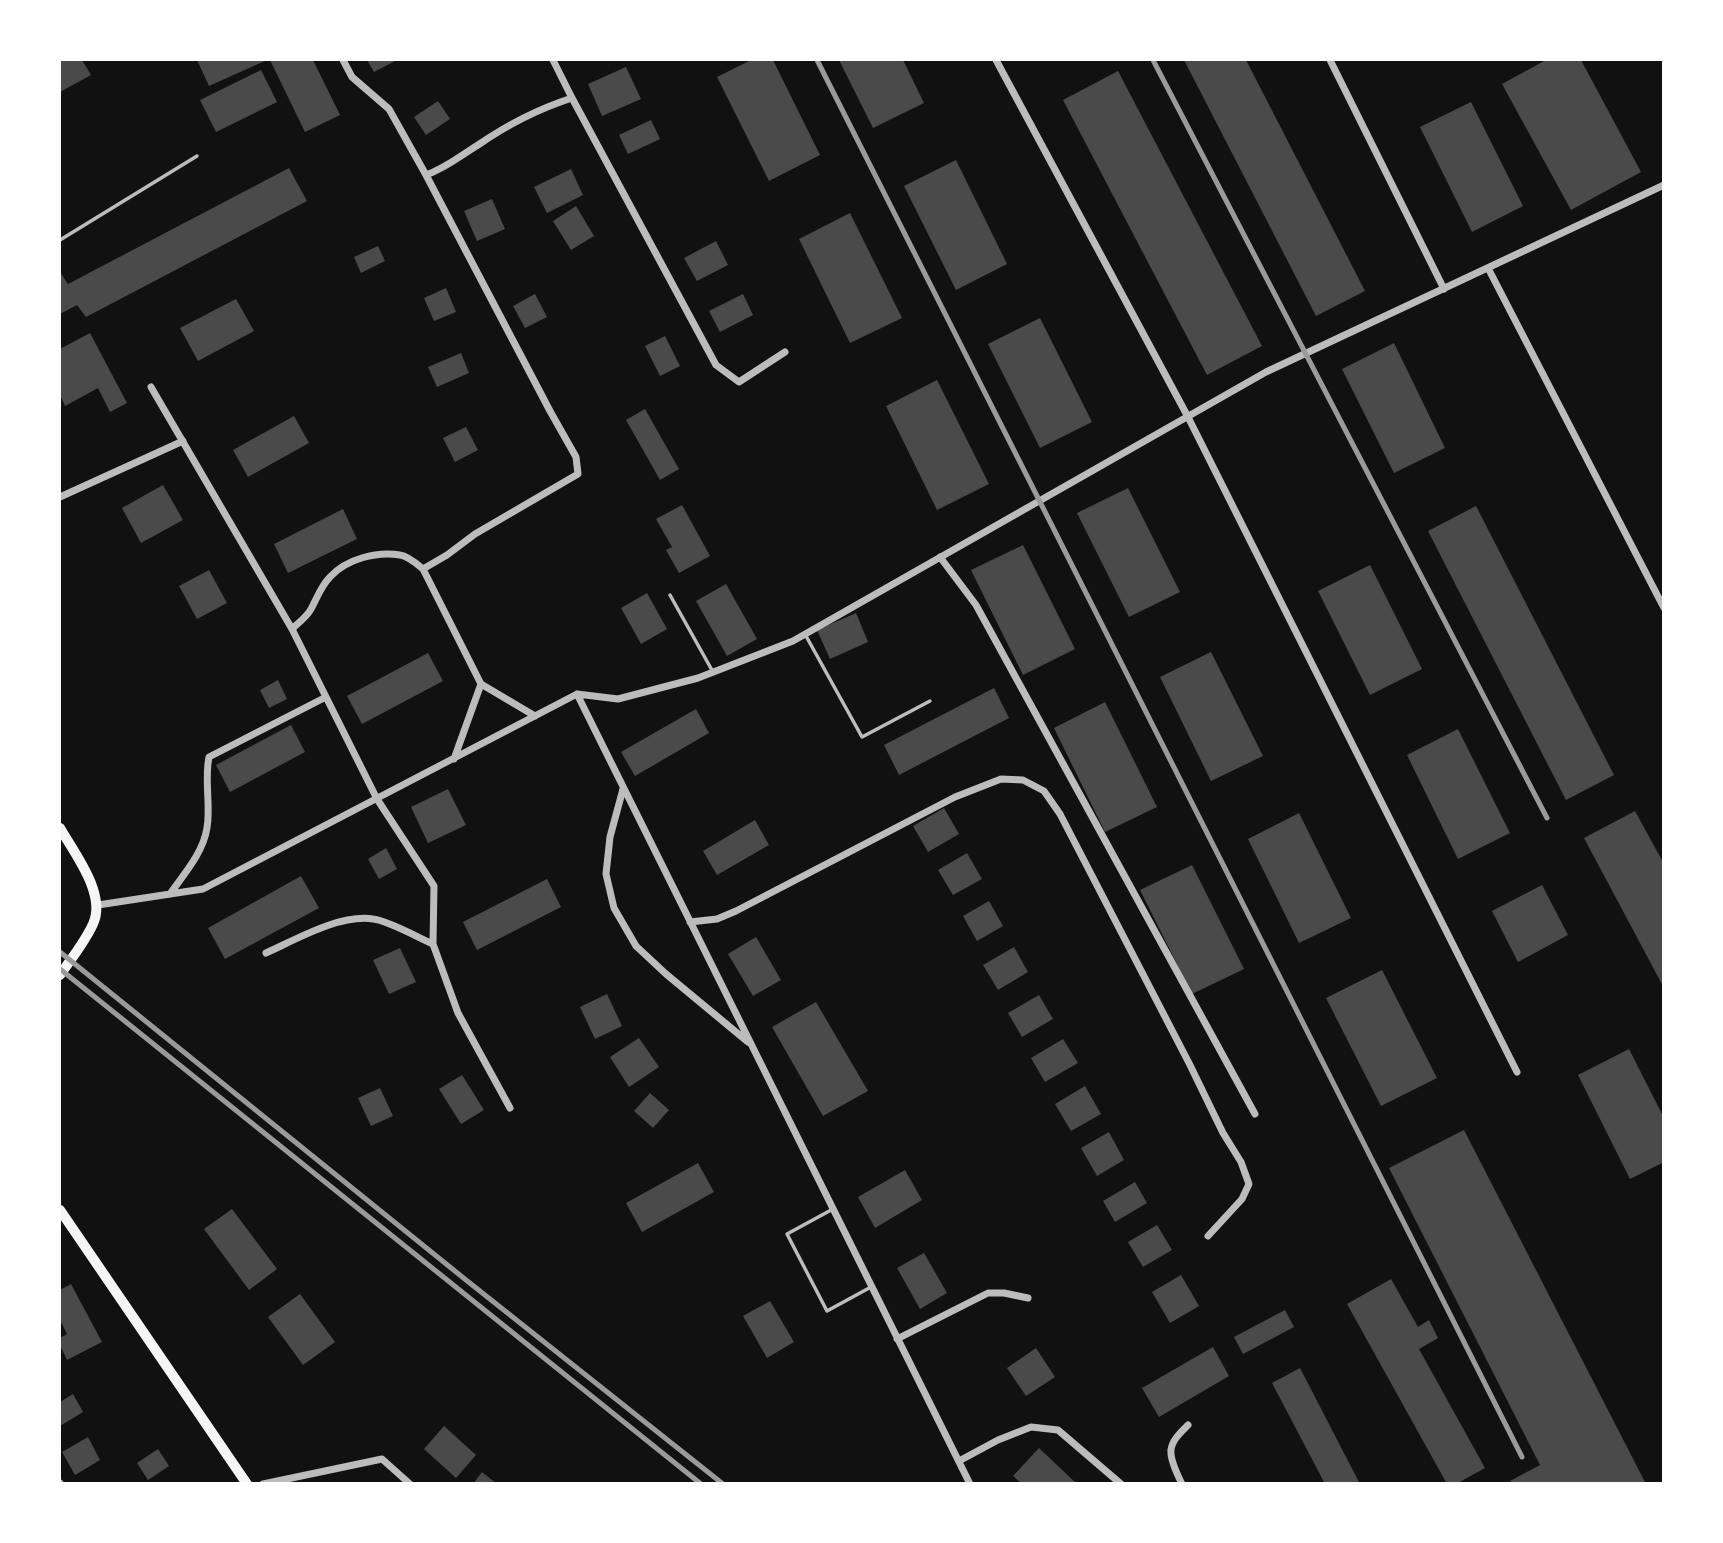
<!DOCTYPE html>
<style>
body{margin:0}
#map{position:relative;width:1723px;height:1543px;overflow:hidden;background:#111;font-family:"Roboto Condensed",sans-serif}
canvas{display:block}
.frame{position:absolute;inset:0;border:61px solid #fff;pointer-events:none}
</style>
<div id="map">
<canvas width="1723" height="1543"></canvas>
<div class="frame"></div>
</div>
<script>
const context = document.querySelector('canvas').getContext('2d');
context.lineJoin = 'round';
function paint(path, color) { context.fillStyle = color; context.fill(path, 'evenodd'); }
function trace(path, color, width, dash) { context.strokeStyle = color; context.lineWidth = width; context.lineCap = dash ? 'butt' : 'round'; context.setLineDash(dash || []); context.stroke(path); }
paint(new Path2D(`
 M60 60H82L91 75 60 92Z
 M197 60H267L209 86Z
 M270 60H313L340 115 305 132Z
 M367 60H397L374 72Z
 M751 60H773L820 155 769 181 717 77Z
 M839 60H903L924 103 873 128Z
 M1184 60H1246L1365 291 1316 316Z
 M1546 60H1581L1641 172 1571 210 1502 84Z
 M626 67 641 99 602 116 588 84Z
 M261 70 277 102 216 132 200 100Z
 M1118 71 1262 346 1207 375 1063 100Z
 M438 101 450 119 426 135 414 117Z
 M1471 102 1523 206 1472 232 1420 127Z
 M651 120 660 139 628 154 619 135Z
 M956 160 1007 264 956 290 904 186Z
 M289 168 307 201 86 317 77 305 60 314V272L68 284Z
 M571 169 583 195 547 213 534 187Z
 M492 199 505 229 477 241 464 211Z
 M576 206 594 236 571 250 553 221Z
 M850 213 902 318 850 343 799 239Z
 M716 241 728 265 697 281 684 258Z
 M378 246 385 261 361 273 354 257Z
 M446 288 456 312 434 321 424 298Z
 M535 294 547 317 525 328 513 306Z
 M743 294 753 315 720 332 709 311Z
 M236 299 254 331 198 361 180 328Z
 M1040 318 1092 422 1040 448 988 344Z
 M90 333 127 403 110 412 98 388 65 406 60 395V349Z
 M665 336 680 366 660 376 645 346Z
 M1394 343 1445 448 1394 473 1342 369Z
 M461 353 469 373 437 387 428 367Z
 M937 380 989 484 937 510 886 406Z
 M645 409 679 469 660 480 626 420Z
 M294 416 309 443 248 477 233 450Z
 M466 427 478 450 455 462 443 438Z
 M163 485 183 520 141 543 122 508Z
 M1128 488 1180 592 1129 617 1077 513Z
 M682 505 710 556 679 573 666 550 672 547 656 519Z
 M1476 506 1614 775 1566 800 1428 531Z
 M343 509 357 539 288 573 274 544Z
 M1023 545 1075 649 1023 675 971 570Z
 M1370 565 1422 669 1370 695 1318 591Z
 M209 570 227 603 197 619 179 586Z
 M726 584 757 639 727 656 696 601Z
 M647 593 667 629 641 644 621 608Z
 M856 613 868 642 830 659 817 630Z
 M1211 652 1263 756 1211 781 1160 677Z
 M428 653 443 681 362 724 347 696Z
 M278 680 287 699 269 708 260 690Z
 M994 688 1009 718 899 775 884 745Z
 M1105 702 1157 807 1105 832 1054 728Z
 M696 709 709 733 635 776 621 752Z
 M291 725 305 752 230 792 216 765Z
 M1458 729 1510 833 1458 859 1407 755Z
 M448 789 466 825 428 843 411 807Z
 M944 808 959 834 928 852 913 826Z
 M1635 811 1664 864V988L1584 838Z
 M1299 813 1351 918 1299 943 1248 839Z
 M755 820 769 845 717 875 703 851Z
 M386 848 397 869 379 879 368 859Z
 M967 853 982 879 953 895 938 870Z
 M1192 865 1244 969 1192 994 1140 890Z
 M301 876 319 908 225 959 208 928Z
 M547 879 561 907 477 950 463 922Z
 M1542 885 1568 935 1518 962 1492 911Z
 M989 901 1003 926 977 941 963 916Z
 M756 937 781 980 753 996 728 954Z
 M1014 947 1028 972 998 990 983 965Z
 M400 948 416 982 389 994 373 960Z
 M1382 970 1437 1078 1381 1106 1326 998Z
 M607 994 622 1026 595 1039 580 1007Z
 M1039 995 1053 1019 1022 1037 1008 1013Z
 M816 1002 868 1091 823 1116 772 1027Z
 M639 1038 659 1067 629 1087 610 1057Z
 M1063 1039 1078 1063 1045 1082 1031 1058Z
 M1629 1049 1664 1118V1162L1630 1179 1578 1075Z
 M462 1075 484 1110 461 1124 439 1089Z
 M1085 1086 1101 1114 1071 1131 1055 1104Z
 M380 1088 393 1116 371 1126 358 1098Z
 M650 1093 669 1110 653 1128 634 1111Z
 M1464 1130 1646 1484H1512L1510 1481 1540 1465 1389 1168Z
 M1109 1132 1124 1160 1097 1176 1081 1148Z
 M698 1163 714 1192 642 1232 626 1203Z
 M905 1170 922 1200 875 1228 858 1197Z
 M1135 1182 1147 1203 1115 1222 1103 1201Z
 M232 1209 277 1269 249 1290 204 1229Z
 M1157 1225 1172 1250 1143 1267 1128 1242Z
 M924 1253 947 1293 920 1309 897 1268Z
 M1181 1275 1199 1306 1170 1323 1152 1292Z
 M1391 1279 1418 1327 1429 1320 1438 1338 1419 1349 1485 1468 1456 1484H1447L1347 1304Z
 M71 1284 102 1342 67 1360 60 1345V1338L67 1334 60 1320V1290Z
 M300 1294 335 1342 303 1365 268 1317Z
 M770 1301 794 1342 767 1358 743 1316Z
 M1285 1310 1294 1327 1243 1354 1234 1337Z
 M1213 1347 1229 1376 1159 1417 1142 1388Z
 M1036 1348 1055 1377 1026 1396 1007 1368Z
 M1300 1368 1360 1484H1325L1272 1383Z
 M73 1394 83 1412 60 1426V1402Z
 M444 1426 476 1455 456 1478 424 1449Z
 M88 1437 100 1460 75 1475 62 1452Z
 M1039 1448 1077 1484H1022L1013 1476Z
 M158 1449 169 1466 148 1480 137 1463Z
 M482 1472 497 1484H473Z`), '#4a4a4a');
trace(new Path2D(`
 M60 240 197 156
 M670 595 713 672
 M806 636 862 737 930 701
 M833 1209 787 1234 827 1311 871 1287`), '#bcbcbc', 3.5);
trace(new Path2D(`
 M343 60 352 77 389 109 426 175C446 168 460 156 478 145 507 125 538 109 572 98L553 60
 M996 60 1188 417 1517 1072
 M1330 60 1444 289
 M572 98 716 365 739 382 785 352
 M1488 268 1664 608
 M151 387 292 629 377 799 434 886 433 944 458 1013 510 1108
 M60 497 183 441
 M940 557 976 605 1255 1114
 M423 569 481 684 535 716
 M292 629C298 623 307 617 311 609 317 598 321 586 330 577 346 559 377 551 400 555 408 556 417 564 423 569L447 555 475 534 578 474 576 457 550 411 426 175
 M577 694 970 1484
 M454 759 481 684
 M623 789 610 837 606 874 614 908 636 946 666 974 748 1042
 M170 894C184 874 203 853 207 828 211 805 204 781 209 757L326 697
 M98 905 203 889 577 694 618 699 698 678 793 641 1266 372 1664 185
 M690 922 717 919 736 911 955 797 1001 779 1023 780 1044 791 1060 814 1190 1065 1223 1133 1241 1162 1249 1184 1242 1199 1208 1236
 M266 953C297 939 340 914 373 919 387 920 419 938 433 944
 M897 1339 988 1293H1004L1028 1298
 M959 1461 998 1440 1031 1427 1058 1430 1121 1484
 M60 1483V1484
 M263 1484 382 1459 410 1484
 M1182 1484C1178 1476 1170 1458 1171 1450 1172 1440 1181 1432 1188 1425`), '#bcbcbc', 7);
trace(new Path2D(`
 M60 828C74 853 107 894 93 924 85 942 71 959 60 975
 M60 1210 247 1484`), '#f5f5f5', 10);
trace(new Path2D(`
 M817 60 1522 1457
 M1153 60 1547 818
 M60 952 466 1280 723 1484
 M60 969 701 1484`), '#9a9a9a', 5);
</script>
